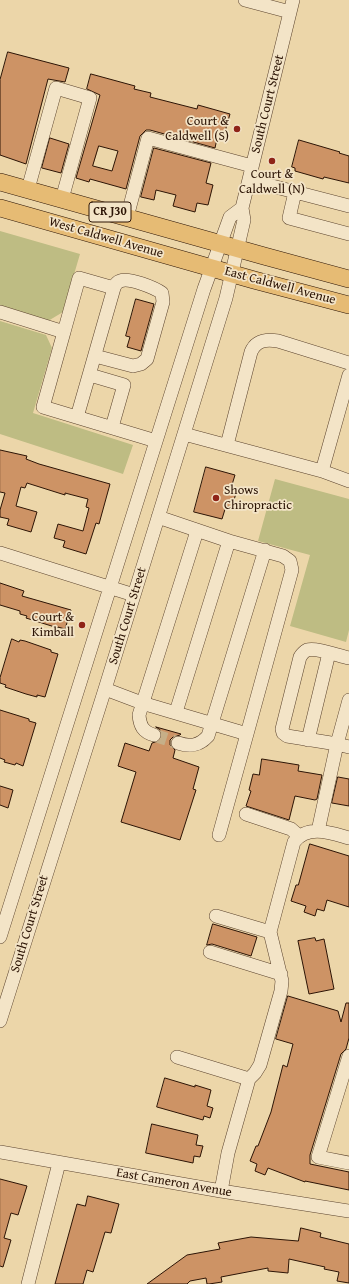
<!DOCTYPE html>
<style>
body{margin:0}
canvas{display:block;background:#ecd6a9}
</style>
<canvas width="349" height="1284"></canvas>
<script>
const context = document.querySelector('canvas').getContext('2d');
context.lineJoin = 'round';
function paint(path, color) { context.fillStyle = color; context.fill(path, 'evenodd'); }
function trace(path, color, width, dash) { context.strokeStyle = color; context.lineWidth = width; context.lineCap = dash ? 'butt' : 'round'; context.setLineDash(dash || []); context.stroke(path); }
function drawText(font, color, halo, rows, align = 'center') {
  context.font = font + ' "Gentium Book Plus",serif'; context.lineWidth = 3.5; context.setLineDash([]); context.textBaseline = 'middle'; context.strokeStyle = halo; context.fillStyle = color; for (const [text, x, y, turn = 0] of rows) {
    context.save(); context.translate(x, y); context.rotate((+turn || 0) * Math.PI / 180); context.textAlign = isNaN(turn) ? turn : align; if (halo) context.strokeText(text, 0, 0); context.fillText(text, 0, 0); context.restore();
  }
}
paint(new Path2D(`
 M0 231 80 254 63 312 48 321 0 307Z
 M0 321 46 335 52 348 33 413 133 445 123 474 0 434Z
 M275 479 349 499V630L346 642 290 626 310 555 258 541Z`), '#bebc83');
const building = new Path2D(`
 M8 52 69 68 65 82 48 79 26 164 0 155V80Z
 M91 74 135 86 134 89 151 93 150 97 197 109 198 105 230 114 224 135 218 134 215 148 150 130H146L140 136 126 189 90 179 89 182 76 178 100 95 87 89ZM99 146 118 151 112 171 93 166Z
 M50 138 69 144 61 173 42 168Z
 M299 140 340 152 339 153 349 156V183L324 177 323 179 295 171V168L292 167Z
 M154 148 211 163 206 183 213 185 208 205 197 203 195 212 173 206 176 195 156 190 154 200 141 197Z
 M136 299 154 304 141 351 127 347 130 337 126 336Z
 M0 450 27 456 26 459 39 464 110 484 99 524 96 523 86 554 63 547 65 541 54 538 58 524 83 531 89 508 86 507 88 499 65 493V495L27 483 25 488 21 487 16 506 37 512 31 532 7 525 9 519 0 517V510L5 493 0 492Z
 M206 467 235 475 231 488 237 489 232 508 226 506 222 519 194 512Z
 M0 583 24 591 22 596 71 610 65 629 58 627V628L26 618 27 616 20 614V611L0 605Z
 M12 639 19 642 20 640 25 641 51 650V652L58 654 45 697 37 695V697L26 694 5 687 6 685 0 683V678Z
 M0 710 29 719V721L36 723 23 766 16 763 15 765 4 762 5 760 0 758Z
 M156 727 181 734 180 735 173 737 170 740V745L175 750 173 758 199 767 193 789 196 790 180 840 121 822 136 772 118 766 125 743 149 751 152 743 159 741 162 737 160 730Z
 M262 759 299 765 298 771 322 775 317 799 315 800 295 796 289 820 246 806 251 791 249 790 253 774 259 775Z
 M338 777 349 779V806L332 803Z
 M0 786 13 790 8 808 0 805Z
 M310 844 349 856V907L327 900 324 911 317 909 315 916 304 912 306 906 291 901 296 885H298Z
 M213 924 257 937 251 956 212 944 207 945Z
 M315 938 316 941 324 939 334 989 309 994 298 941Z
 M288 996 338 1011 341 1022 346 1003H349V1038L346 1049 341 1054 310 1155V1164L349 1172V1190L305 1181V1182L268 1168 265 1175 255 1171 257 1164 250 1161 256 1146H258L271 1112 283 1065 287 1067 293 1044 276 1039Z
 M165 1078 195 1087V1085L211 1090 207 1106 213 1108 210 1118 204 1116 203 1120 157 1107Z
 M152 1124 198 1135 196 1145 203 1146 200 1157 194 1156 193 1163 146 1153Z
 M0 1179 27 1186 18 1215 11 1213 4 1238 11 1240 3 1267 0 1266Z
 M88 1196 119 1204 111 1233 105 1232 93 1272 87 1270 83 1284H55L77 1204 85 1206Z
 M301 1228 321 1233 320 1237 349 1244V1283L337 1281 339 1272 324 1269 325 1267 289 1259 288 1273 268 1271V1268L221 1277 222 1282 209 1284H207L206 1278 190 1281 187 1284H147L187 1255 220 1249 218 1243 251 1237 298 1241Z`);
paint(building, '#cd9365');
trace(building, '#2c1405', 1);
trace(new Path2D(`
 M154 735 178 743`), '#c6af88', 13, [13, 6]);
const minor = new Path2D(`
 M245 0 290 12
 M249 180 349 206
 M28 189 56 88 90 98 62 199
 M295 192 289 218 349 234
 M127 217 148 138 252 166
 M0 312 64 332 43 407 156 441
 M64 332 79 278 114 288
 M90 375 124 385 112 427
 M77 417 114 288C115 285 117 282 120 281 129 277 155 288 162 293L163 302 147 359 141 364 133 366 95 356
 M184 434 322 471 349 481
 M227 445 251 352C256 340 266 339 278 341L349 363
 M322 471 349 375
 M0 553 134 595
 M105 689 142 703 247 734 292 570 290 561 283 556 229 541 158 517
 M349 700 337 744 349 747
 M176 712 229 541
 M154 735C143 732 140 726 139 715L197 531
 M308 740 329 653
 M178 743C190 747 199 746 208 736L265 550
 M246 814 291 829 299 836
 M318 831 337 744 287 736 283 733 282 729 300 657C302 654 303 652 307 650 316 647 339 656 349 658
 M219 835 247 734
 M216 916 270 932
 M0 937 204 289 230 217 242 208
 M210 952 281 974
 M0 1021 105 689 226 298 244 220 242 208 293 0
 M349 1056 318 1157 349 1163
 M177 1057 249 1079
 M0 1152 221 1191 349 1211
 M221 1191 228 1153 249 1079 255 1073 260 1065 281 991 282 981 270 932 294 842C308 824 331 833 349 838
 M28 1284 59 1163`);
const major = new Path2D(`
 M0 182 264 256 349 279
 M0 208 254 280 349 305`);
trace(minor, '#5c442e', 14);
trace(major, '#2c1405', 18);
trace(minor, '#f3e4c7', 13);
trace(major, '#e6bb74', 17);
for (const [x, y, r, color] of [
 [237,129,4,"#8f2418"],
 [272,161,4,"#8f2418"],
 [216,498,4,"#8f2418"],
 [82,625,4,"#8f2418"]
]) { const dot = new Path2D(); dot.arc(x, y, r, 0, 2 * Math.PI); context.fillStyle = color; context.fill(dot); trace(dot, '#f3e4c7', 1.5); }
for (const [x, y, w] of [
 [110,212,42]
]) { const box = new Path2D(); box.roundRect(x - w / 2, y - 10, w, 20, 3); context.fillStyle = '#f3e4c7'; context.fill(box); trace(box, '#2c1405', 1); }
drawText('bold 12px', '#2c1405', null, [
 ["CR J30",110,212]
]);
drawText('13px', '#2c1405', '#f3e4c7', [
 ["South Court Street",268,104,-76],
 ["West Caldwell Avenue",106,238,16],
 ["East Caldwell Avenue",280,286,15],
 ["South Court Street",128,616,-73],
 ["South Court Street",30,924,-73],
 ["East Cameron Avenue",174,1183,10]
]);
drawText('13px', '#2c1405', '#f3e4c7', [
 ["Court &",229,122],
 ["Caldwell (S)",229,137],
 ["Court &",272,175,"center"],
 ["Caldwell (N)",272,190,"center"],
 ["Shows",224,491,"left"],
 ["Chiropractic",224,506,"left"],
 ["Court &",74,618],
 ["Kimball",74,633]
], 'right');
</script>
